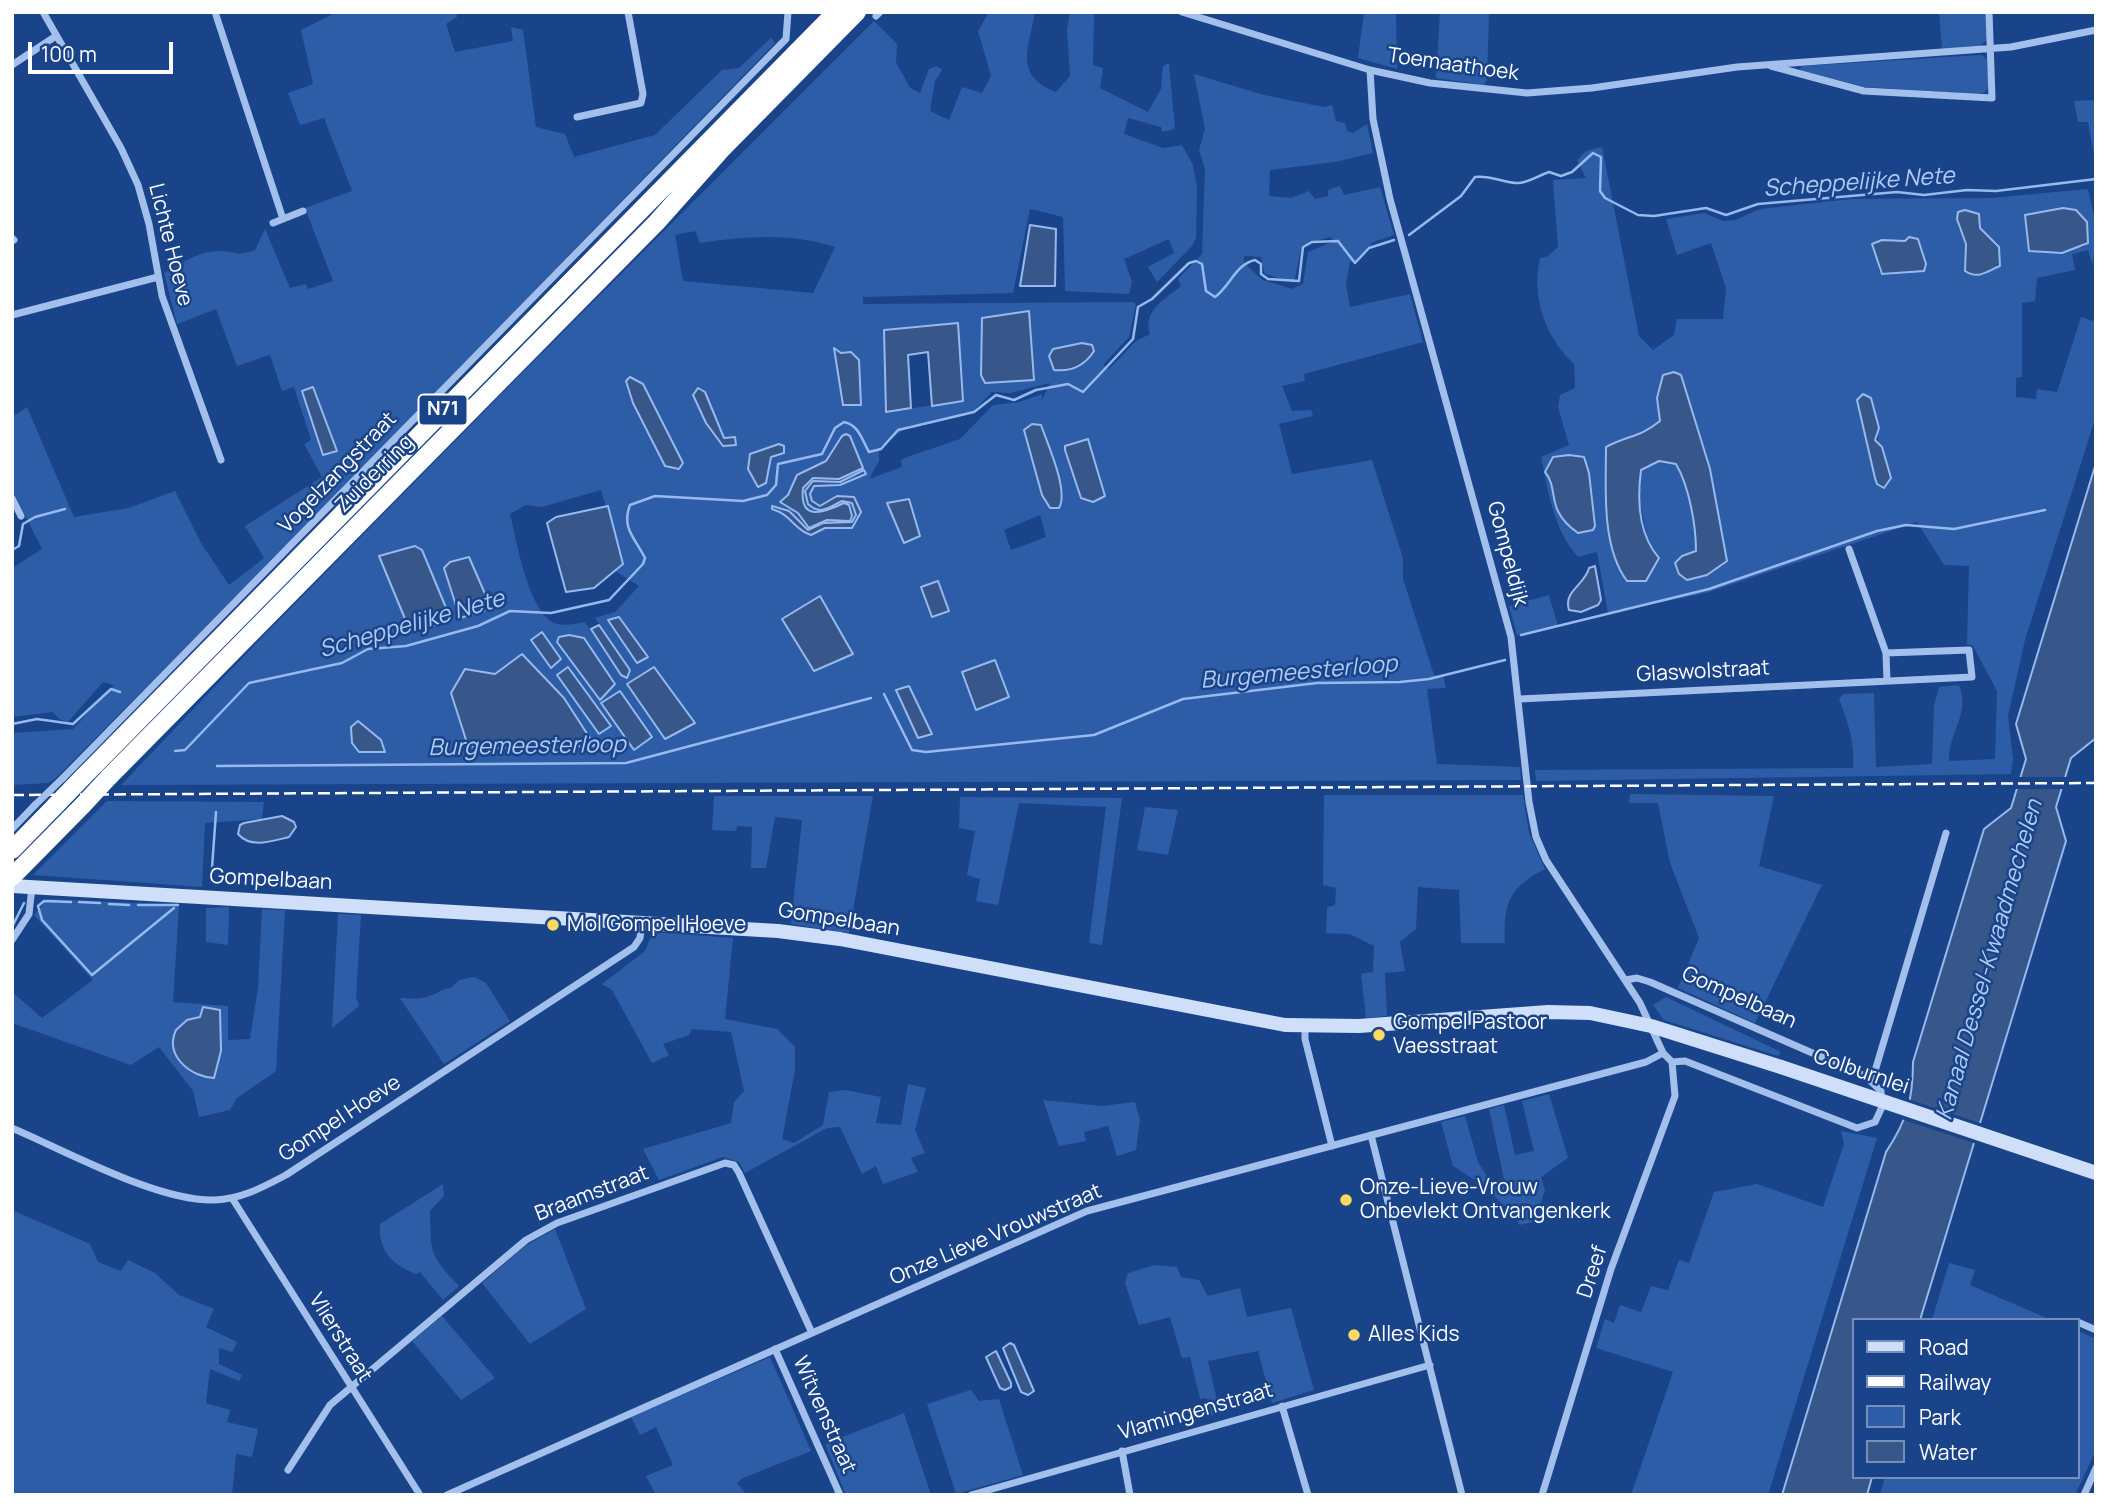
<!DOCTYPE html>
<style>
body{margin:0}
#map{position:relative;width:2108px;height:1507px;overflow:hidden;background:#1a4489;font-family:Manrope,sans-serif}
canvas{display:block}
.frame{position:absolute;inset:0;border:14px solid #fff;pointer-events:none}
.legend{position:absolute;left:1852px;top:1318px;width:228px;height:161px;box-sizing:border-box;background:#1a4489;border:2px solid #768fb8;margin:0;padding:9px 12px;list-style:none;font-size:21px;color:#fff}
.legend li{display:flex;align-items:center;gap:14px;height:35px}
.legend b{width:35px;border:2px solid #768fb8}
.scale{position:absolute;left:28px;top:42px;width:145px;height:32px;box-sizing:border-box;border:4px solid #fff;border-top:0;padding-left:9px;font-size:21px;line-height:24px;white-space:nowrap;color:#fff;-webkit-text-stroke:5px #1a4489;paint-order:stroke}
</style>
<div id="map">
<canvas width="2108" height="1507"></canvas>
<div class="frame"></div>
<ul class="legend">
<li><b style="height:9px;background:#cfdff9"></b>Road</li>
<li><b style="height:9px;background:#fff"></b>Railway</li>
<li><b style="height:19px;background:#2d5da7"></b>Park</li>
<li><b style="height:19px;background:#375689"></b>Water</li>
</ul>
<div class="scale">100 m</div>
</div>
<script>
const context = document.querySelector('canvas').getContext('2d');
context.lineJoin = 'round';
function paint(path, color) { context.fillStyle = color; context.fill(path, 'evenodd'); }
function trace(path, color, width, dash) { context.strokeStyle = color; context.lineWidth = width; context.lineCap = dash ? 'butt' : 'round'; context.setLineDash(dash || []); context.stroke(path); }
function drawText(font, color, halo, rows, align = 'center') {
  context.font = font + ' Manrope,sans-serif'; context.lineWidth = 5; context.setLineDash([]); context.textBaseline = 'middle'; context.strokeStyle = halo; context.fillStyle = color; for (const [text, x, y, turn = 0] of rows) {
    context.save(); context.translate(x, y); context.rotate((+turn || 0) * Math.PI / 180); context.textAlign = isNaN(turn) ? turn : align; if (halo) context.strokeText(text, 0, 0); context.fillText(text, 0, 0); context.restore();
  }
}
paint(new Path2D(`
 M337 12H456L457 17 446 24 455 52 513 41 511 27 523 30 536 127 565 134 574 157 655 135 722 70 739 68 771 38 775 43 307 525 56 778 48 783 12 785V733L73 729 114 685 103 682 68 722 59 719 53 712 12 717V568L42 549 12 489V417L27 407 74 517 128 508 175 491 201 543 229 585 264 558 245 526 322 477 304 444 311 440 294 387 282 391 270 355 237 366 216 309 177 324 164 273C182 263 200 250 222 251 239 252 235 257 255 250L265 229 290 288 306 284 308 289 333 281 305 208 352 191 324 118 300 125 288 93 313 84 301 30ZM313 387 336 452 324 455 302 391Z
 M989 12H1035C1029 49 1013 75 1056 92L1070 76 1067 30 1070 12H1094L1093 65 1103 68 1100 88 1148 112 1161 89 1163 66 1169 63 1175 129 1162 132 1161 127 1128 118 1124 134 1163 148 1182 145 1193 165 1197 188 1196 238 1192 246 1157 282 1148 267 1174 253 1169 239 1124 259 1132 282 1129 294 1065 291 1063 217 1030 209 1013 293 863 297V304L1133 302 1136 304 1129 337 1103 365 1109 369 1136 341 1150 334C1142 311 1165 299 1181 286L1178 279 1202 254 1205 169 1199 150 1205 129 1194 74 1264 95 1323 107 1332 105 1336 121 1345 123 1347 131 1353 133 1367 124 1373 153 1335 162 1270 170 1269 196 1291 198 1309 191 1315 199 1328 196V190L1340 186 1344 195 1380 187 1394 235 1373 242 1358 261 1350 262 1346 285 1350 307 1410 294 1423 342 1304 374 1305 381 1282 386 1292 411 1311 410 1313 416 1279 424 1292 474 1372 460 1403 558V579L1434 675 1443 676 1446 688 1427 689 1437 764 1520 767 1521 780 121 785 264 635 528 367 874 21 897 44 896 62 910 88 920 93 929 69 937 66 942 70 935 81 930 111 949 120 962 87 982 93 991 76 978 31ZM695 231 700 243C745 236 790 233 835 247L813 293 683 281 675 235ZM1330 237 1334 241 1308 252 1303 284 1292 289 1263 280 1244 263V256L1261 257 1265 274 1294 283 1302 245ZM958 323 963 401 886 412 884 330ZM630 378 643 384 683 463 665 466 633 403 626 381ZM1050 383 1042 400V394L1019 402 993 405 960 439 907 457 901 460 902 467 869 479 879 461V449L908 426 971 413 992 392 1010 393ZM705 392 724 438 732 436 723 446 706 423ZM779 444 783 453 771 457 766 483 755 484 748 469 750 454ZM601 490 623 564 615 571 639 586 615 612 595 618 630 670 621 675 585 622C575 624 561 627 552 622 527 606 517 542 510 514L526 505 542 507ZM1040 515 1046 537 1011 550 1004 530ZM415 546 422 550 449 615 447 622 417 630 408 626 379 556ZM463 558H469L484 611 459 618 444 568 450 562ZM568 667 611 725 600 734 557 675ZM564 698 594 746H547Z
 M1364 12H1396L1397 69 1358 58Z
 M1440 12H1489L1487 80 1484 85 1436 78Z
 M1939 12H1987V40L1979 46 1942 49Z
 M1981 55 1987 59 1989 86 1985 92 1977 94 1865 87 1799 70 1802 66Z
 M2096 100V167L2088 122H2078L2074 101Z
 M1602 147 1639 336 1653 350 1674 335 1677 319H1723L1726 288 1711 243 1677 255 1666 219 1704 213 1723 221 1735 220 1760 209 1851 199 1991 198 2088 189 2096 224 2093 266 2088 250 2072 254 2075 270 2037 278 2035 301 2022 303V377L2016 378V397L2036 399 2037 389 2057 392 2081 317 2096 322V416L2025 640 2008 716 2013 760 2011 774 1536 781 1535 770 1853 768C1855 742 1848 723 1839 699L1844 694 1874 693 1876 767 1932 764 1934 706 1939 687 1959 685C1971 714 1948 732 1949 761L1995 759 1997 691 1973 646 1967 644 1969 566 1944 565 1917 522 1706 593 1608 613 1597 552 1578 557C1553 528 1549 494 1541 457L1569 445 1558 407 1560 395 1575 388 1574 364C1545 337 1531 297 1540 258L1547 257 1558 247 1553 180 1586 178 1577 160 1586 151ZM2063 208 2087 222 2088 243 2084 247 2071 248 2062 253 2051 250 2042 253 2027 241 2025 215ZM1957 219 1981 220 1980 227 1985 236 1998 243 2000 266 1983 275 1965 271 1966 244ZM1909 241 1921 246 1924 271 1886 275 1879 272 1877 260 1887 242ZM1657 398 1727 561 1707 575 1687 580 1682 556 1696 551C1696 524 1689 487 1676 464L1659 461 1641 470 1638 494 1649 546 1619 440 1642 435 1660 421ZM1871 398C1876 427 1878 452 1891 478H1875Z
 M1549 595 1558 626 1517 635 1509 606Z
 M1630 794 1774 796 1759 866 1822 885 1755 1023 1678 988 1699 938 1670 863 1658 803H1629Z
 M1324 795H1523L1529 833 1545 869C1509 887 1503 904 1505 943H1461L1459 890 1418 887 1416 929 1400 942 1405 971 1385 973 1387 1016 1366 1018 1361 974 1373 972 1374 946 1350 934 1326 933 1327 907 1335 905 1336 888 1323 885Z
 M714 796H873L849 933 791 924 802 820 775 817 766 868H751L752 827 737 826 736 831 712 830Z
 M960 797 1122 798 1102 945 1089 943 1106 807 1019 803 998 905 976 901 980 879 967 875 975 831 959 828Z
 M107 801 264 802 262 819 205 823 202 887 33 875Z
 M1145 807 1178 810 1168 855 1137 850Z
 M47 899 179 905 173 1002 228 1006V1040L250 1039 258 988 262 909 285 910 276 1071 237 1098 230 1110 199 1117 193 1091 159 1047 131 1065 12 1023V992L42 1018 93 980 34 915Z
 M229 907 228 945 206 942V908Z
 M338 914 361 915 356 997 359 1006 332 1028Z
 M653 932 733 938 725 1019 777 1029 795 1047V1070L782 1139 794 1143 823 1125 829 1092 845 1090 881 1097 876 1123 901 1125 908 1084 926 1088 915 1130 925 1153 911 1158 918 1172 883 1184 876 1166 862 1174 840 1127 827 1128 745 1173 739 1162 723 1157 659 1180 643 1149 731 1123 734 1102 744 1091 731 1032 692 1029 689 1035 663 1044 669 1055 652 1063 612 990 602 984 645 951Z
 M474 977 486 983 510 1021 444 1064 400 998C410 998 420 1000 429 996 438 994 442 988 451 988L459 980Z
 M1666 997 1781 1052 1778 1056 1664 1020 1653 1005Z
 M1549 1094 1568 1158 1541 1177 1545 1190 1534 1222 1519 1225 1513 1206 1503 1205 1487 1188 1453 1166 1441 1122 1465 1116 1478 1162 1490 1181 1504 1179 1489 1109 1504 1105 1515 1155 1534 1151 1522 1101Z
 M1043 1100 1102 1106 1135 1102 1140 1120 1136 1150 1117 1156 1108 1126 1084 1132 1086 1141 1059 1146Z
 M1841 1131 1877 1138 1768 1495H1631L1673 1372 1596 1348 1605 1319 1614 1323 1620 1305 1641 1312 1651 1286 1668 1290 1679 1260 1689 1263 1714 1192 1757 1184 1823 1207 1844 1144Z
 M443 1184 444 1196 430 1211C431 1253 429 1255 459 1286L443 1300 420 1272 416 1274C392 1265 378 1250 380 1224Z
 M12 1210 90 1244 98 1262 121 1271 128 1260 155 1273 179 1295 214 1309 206 1327 237 1342 232 1352 219 1348V1364L242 1375 239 1381 210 1369 206 1403 230 1410 227 1422 258 1429 252 1457 236 1454 232 1495H12Z
 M555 1229 586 1309 530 1344 482 1283 525 1246Z
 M1949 1263 1975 1270 1970 1285 2051 1320H1932Z
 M1155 1265 1177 1267 1181 1277 1199 1280 1208 1296 1240 1288 1247 1317 1291 1308 1314 1390 1272 1403 1258 1351 1208 1361 1220 1413 1211 1416 1207 1398 1200 1399 1190 1357 1182 1358 1170 1317 1139 1325 1125 1283 1128 1273Z
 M442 1316 495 1378 461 1400 412 1341Z
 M2078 1331 2096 1339V1450L2075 1495H1880L1885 1477H2078Z
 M770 1357 811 1451 743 1478 737 1483 747 1495H656L646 1476 673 1465 656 1427 640 1435 631 1417Z
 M971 1390 979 1401 999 1399 1023 1475 956 1494 927 1404Z
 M904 1413 931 1495H846L825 1444Z`), '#2d5da7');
const water = new Path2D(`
 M2063 208 2076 210 2087 222 2088 243 2062 253 2029 251 2025 215Z
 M1965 210 1979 214 1980 228 1999 247 2000 266C1987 271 1979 280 1965 271L1966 244 1957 219 1958 212Z
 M1030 225 1056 229 1055 286H1020Z
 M1909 237 1918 239 1926 264 1924 271 1882 274 1872 244 1882 240 1905 241Z
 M1029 311 1034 380 985 383 981 375 982 318Z
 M958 323 963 401 932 406 928 352 908 355 911 408 886 412 884 330Z
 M1082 343 1092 345 1094 351C1085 365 1071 372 1054 370L1049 356 1053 349Z
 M834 348 841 353 851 352 859 360 861 405H843Z
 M1674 372 1681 375 1710 469 1727 561 1707 575 1687 580 1679 574 1675 563 1682 556 1696 551C1696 525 1689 486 1676 464L1659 461 1641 470C1637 500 1639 535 1659 558L1646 581H1627C1601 546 1606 488 1606 447 1628 435 1639 438 1660 421L1657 398 1663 375Z
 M630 377 643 384 683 463 679 469 665 466 633 403 626 381Z
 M313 387 337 451 323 455 302 391Z
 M698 388 705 392 724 438 735 437 736 445 723 446 706 423 693 395Z
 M1863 394 1871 398 1879 428 1875 440 1882 447 1891 478 1884 488 1877 484 1875 478 1857 400Z
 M1032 424 1041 425C1048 445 1069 491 1059 508H1050L1042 495 1024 430Z
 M846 434 850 436 863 468 839 479 813 478 803 488C799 523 825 512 844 503L849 505 852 516 850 521 827 520 809 528 798 513 780 502 788 495 797 475 826 461 842 436Z
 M1088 439 1105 496 1093 502 1081 498 1065 450V446Z
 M779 444 784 446V453L771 457 766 483 758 487 748 469 750 454Z
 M1569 455 1584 457 1589 473 1595 526 1593 530 1578 533C1544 509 1560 490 1545 472L1553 457Z
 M2096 463V738L2071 758 2056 807 2066 841 1920 1320H1854V1477H1872L1867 1495H1782L1886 1152C1907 1120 1913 1100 1913 1062L1984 829 2011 808 2026 759 2016 724Z
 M864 470 866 474 840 485 814 486 810 494 812 501 820 506 837 496 854 497 861 512 852 528H825L811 535C794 530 792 515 772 509V506L789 511 808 530 823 523 852 522 856 515 852 503 842 501C829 507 821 516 808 504L805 491 813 481 840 482Z
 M909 499 920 536 904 543 887 503Z
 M608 506 623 564 594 588 566 592 547 523 556 517Z
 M415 546 422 550 449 615 447 622 417 630 408 626 379 556Z
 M469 557 489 603 484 611 460 618 444 568 450 562Z
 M1595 566 1601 600 1598 605 1581 612 1569 610C1563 591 1585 585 1589 568Z
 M938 581 949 611 932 617 921 587Z
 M820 596 853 654 814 671 782 619Z
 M619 617 648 657 637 663 608 620Z
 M599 625 630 670 627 678 621 675 591 629Z
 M542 632 561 659 551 668 531 640Z
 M569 635 584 638 615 684 600 700 557 642 559 637Z
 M522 654 564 698 595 746C553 746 510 751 468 746L451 693 465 669 495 674Z
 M995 660 1009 697 976 710 962 672Z
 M568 667 611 726 599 734 557 675Z
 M654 667 695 723 665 739 627 684Z
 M909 686 932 734 918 738 896 690Z
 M620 691 652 737 634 750 601 703Z
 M358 721 381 740 385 752H359L352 743 351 727Z
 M282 816 294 822 296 827 289 837C272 841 251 849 238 834L240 825 244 823Z
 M203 1007 220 1010 221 1051 214 1078C191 1077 164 1056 176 1030L187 1020 200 1017Z
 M1010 1343 1014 1345 1034 1391 1028 1395 1021 1392 1003 1348Z
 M996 1351 1011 1383V1387L1005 1390 1000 1388 986 1357Z`);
paint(water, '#375689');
trace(water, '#96baef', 2);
paint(new Path2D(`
 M2017 777H2069L2065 789H2013Z
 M1908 1099 1983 1124 1977 1144 1901 1119Z`), '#1a4489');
trace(new Path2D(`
 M1409 235 1461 196 1475 177C1490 175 1501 182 1516 183 1527 184 1539 175 1549 172L1561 176 1572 172 1593 153 1601 157 1600 191 1605 198 1638 215 1654 216 1706 208 1726 215 1758 204 1897 192 1924 195 1967 190 1996 191 2096 179
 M12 550 19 546 23 524 35 517 65 509
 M1521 635 1709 589 1877 531 1906 525 1954 529 2045 510
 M884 694 912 750 926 752 1094 735 1183 699 1317 683 1400 682 1429 679 1505 660
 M12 724 37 719 73 724 111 689 120 692
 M175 751 185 750 249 683 342 663 368 649 406 646 478 626 510 611 551 613 609 600 643 564 645 558C635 538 621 528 630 505L655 496 743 501 767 495 776 485 778 464 822 454 835 428 844 422C859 425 862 440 869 452L881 449 898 430 974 412 996 395 1014 400 1036 390 1068 384 1083 392 1133 339 1138 307 1152 299 1189 263 1196 261 1202 264 1206 291 1215 297C1230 286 1236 264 1255 260L1261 264V274L1268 279 1299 281 1303 247 1312 242 1338 241 1355 263 1369 248 1394 240
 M217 766 626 763 871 698
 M211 882 216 812
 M71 902 44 901 38 906 42 920 92 975 174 908
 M79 902 100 903
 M109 904 129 905
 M138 905H178
 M12 927 24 903`), '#96baef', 2.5);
trace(new Path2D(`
 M43 12 121 148 138 185 149 224 162 296 221 460
 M215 12 283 219
 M1182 12 1370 70 1430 83 1527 93 1592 88 1737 67 2011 47 2096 30
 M876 16 880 12
 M12 65 56 36
 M1771 66 1864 91 1992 98 1989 12
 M1370 70 1373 119 1390 199 1511 637 1529 802 1536 837 1546 860 1640 1003 1663 1053 1672 1062 1675 1096 1611 1269 1542 1495
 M577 117 641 103 643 94 628 12
 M273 223 303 211
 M12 238 14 240
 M12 315 158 277
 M12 498 21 516
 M1849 549 1886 653 1887 681
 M1520 699 1972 677 1969 650 1886 653
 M63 778 780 45 786 39 788 12
 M12 829 35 805
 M12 940 29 914 32 887
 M1625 980 1637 978 1650 982 1865 1076 1881 1091 1882 1107 1875 1122 1857 1128 1685 1061 1672 1062
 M1305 1026V1039L1332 1146
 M1872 1081 1946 833
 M12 1128C66 1151 158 1202 215 1200 242 1199 263 1187 286 1175L634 947 640 938 642 923
 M1371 1135 1462 1495
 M232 1198 420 1495
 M2080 1323 2096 1330
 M775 1349 840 1495
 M1282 1406 1308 1495
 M1122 1451 1130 1495
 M288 1470 330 1405 526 1240 557 1223 725 1163 734 1165 739 1173 812 1333
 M447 1495 1087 1211 1646 1062 1663 1053
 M971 1495 1430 1365
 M2084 1495 2096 1468`), '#a3c0ed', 7);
trace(new Path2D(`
 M12 886 778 931 840 939 1285 1025 1359 1026 1548 1012 1590 1013 1651 1026 1781 1067`), '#cfdff9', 14);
trace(new Path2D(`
 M83 777 836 12
 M109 777 657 222 721 150 857 12
 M12 850 55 806
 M12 877 83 805`), '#fff', 18);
trace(new Path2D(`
 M12 795 2096 783`), '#fff', 2.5, [12, 5]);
trace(new Path2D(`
 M35 805 63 778`), '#a3c0ed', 7);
trace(new Path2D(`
 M1781 1067 2096 1173`), '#cfdff9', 14);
trace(new Path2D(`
 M83 805 109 777
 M55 806 83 777`), '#fff', 18);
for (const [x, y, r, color] of [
 [553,925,7,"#ffda5f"],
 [1379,1035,7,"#ffda5f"],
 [1346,1200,7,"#ffda5f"],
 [1354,1335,7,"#ffda5f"]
]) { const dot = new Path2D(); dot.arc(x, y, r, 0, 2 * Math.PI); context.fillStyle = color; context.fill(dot); trace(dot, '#1a4489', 2.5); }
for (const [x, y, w] of [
 [443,410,49]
]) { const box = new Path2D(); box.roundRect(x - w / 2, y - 15.5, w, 31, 5); context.fillStyle = '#1a4489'; context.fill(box); trace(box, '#fff', 2); }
drawText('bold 19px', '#fff', null, [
 ["N71",443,410]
]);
drawText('21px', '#fff', '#1a4489', [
 ["Toemaathoek",1453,65,8],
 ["Lichte Hoeve",170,245,76],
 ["Vogelzangstraat",338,473,-46],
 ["Zuiderring",375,474,-45],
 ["Gompeldijk",1507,554,75],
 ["Glaswolstraat",1703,672,-3],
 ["Gompelbaan",271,880,3],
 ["Gompelbaan",839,920,9],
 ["Gompelbaan",1739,998,24],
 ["Colburnlei",1861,1072,19],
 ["Gompel Hoeve",340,1119,-33],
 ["Braamstraat",592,1194,-21],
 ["Onze Lieve Vrouwstraat",996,1235,-23],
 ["Dreef",1593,1272,-72],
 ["Vlierstraat",340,1338,58],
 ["Vlamingenstraat",1196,1412,-16],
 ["Witvenstraat",824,1415,66]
]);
drawText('21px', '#fff', '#1a4489', [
 ["Mol Gompel Hoeve",567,925],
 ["Gompel Pastoor",1393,1023],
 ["Vaesstraat",1393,1047],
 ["Onze-Lieve-Vrouw",1360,1188],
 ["Onbevlekt Ontvangenkerk",1360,1212],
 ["Alles Kids",1368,1335]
], 'left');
drawText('italic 23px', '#afcaf4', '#1a4489', [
 ["Scheppelijke Nete",1859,183,-4],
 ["Scheppelijke Nete",412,625,-16],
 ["Burgemeesterloop",1299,673,-5],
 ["Burgemeesterloop",527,747,-1],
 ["Kanaal Dessel-Kwaadmechelen",1990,960,-74]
]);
</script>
